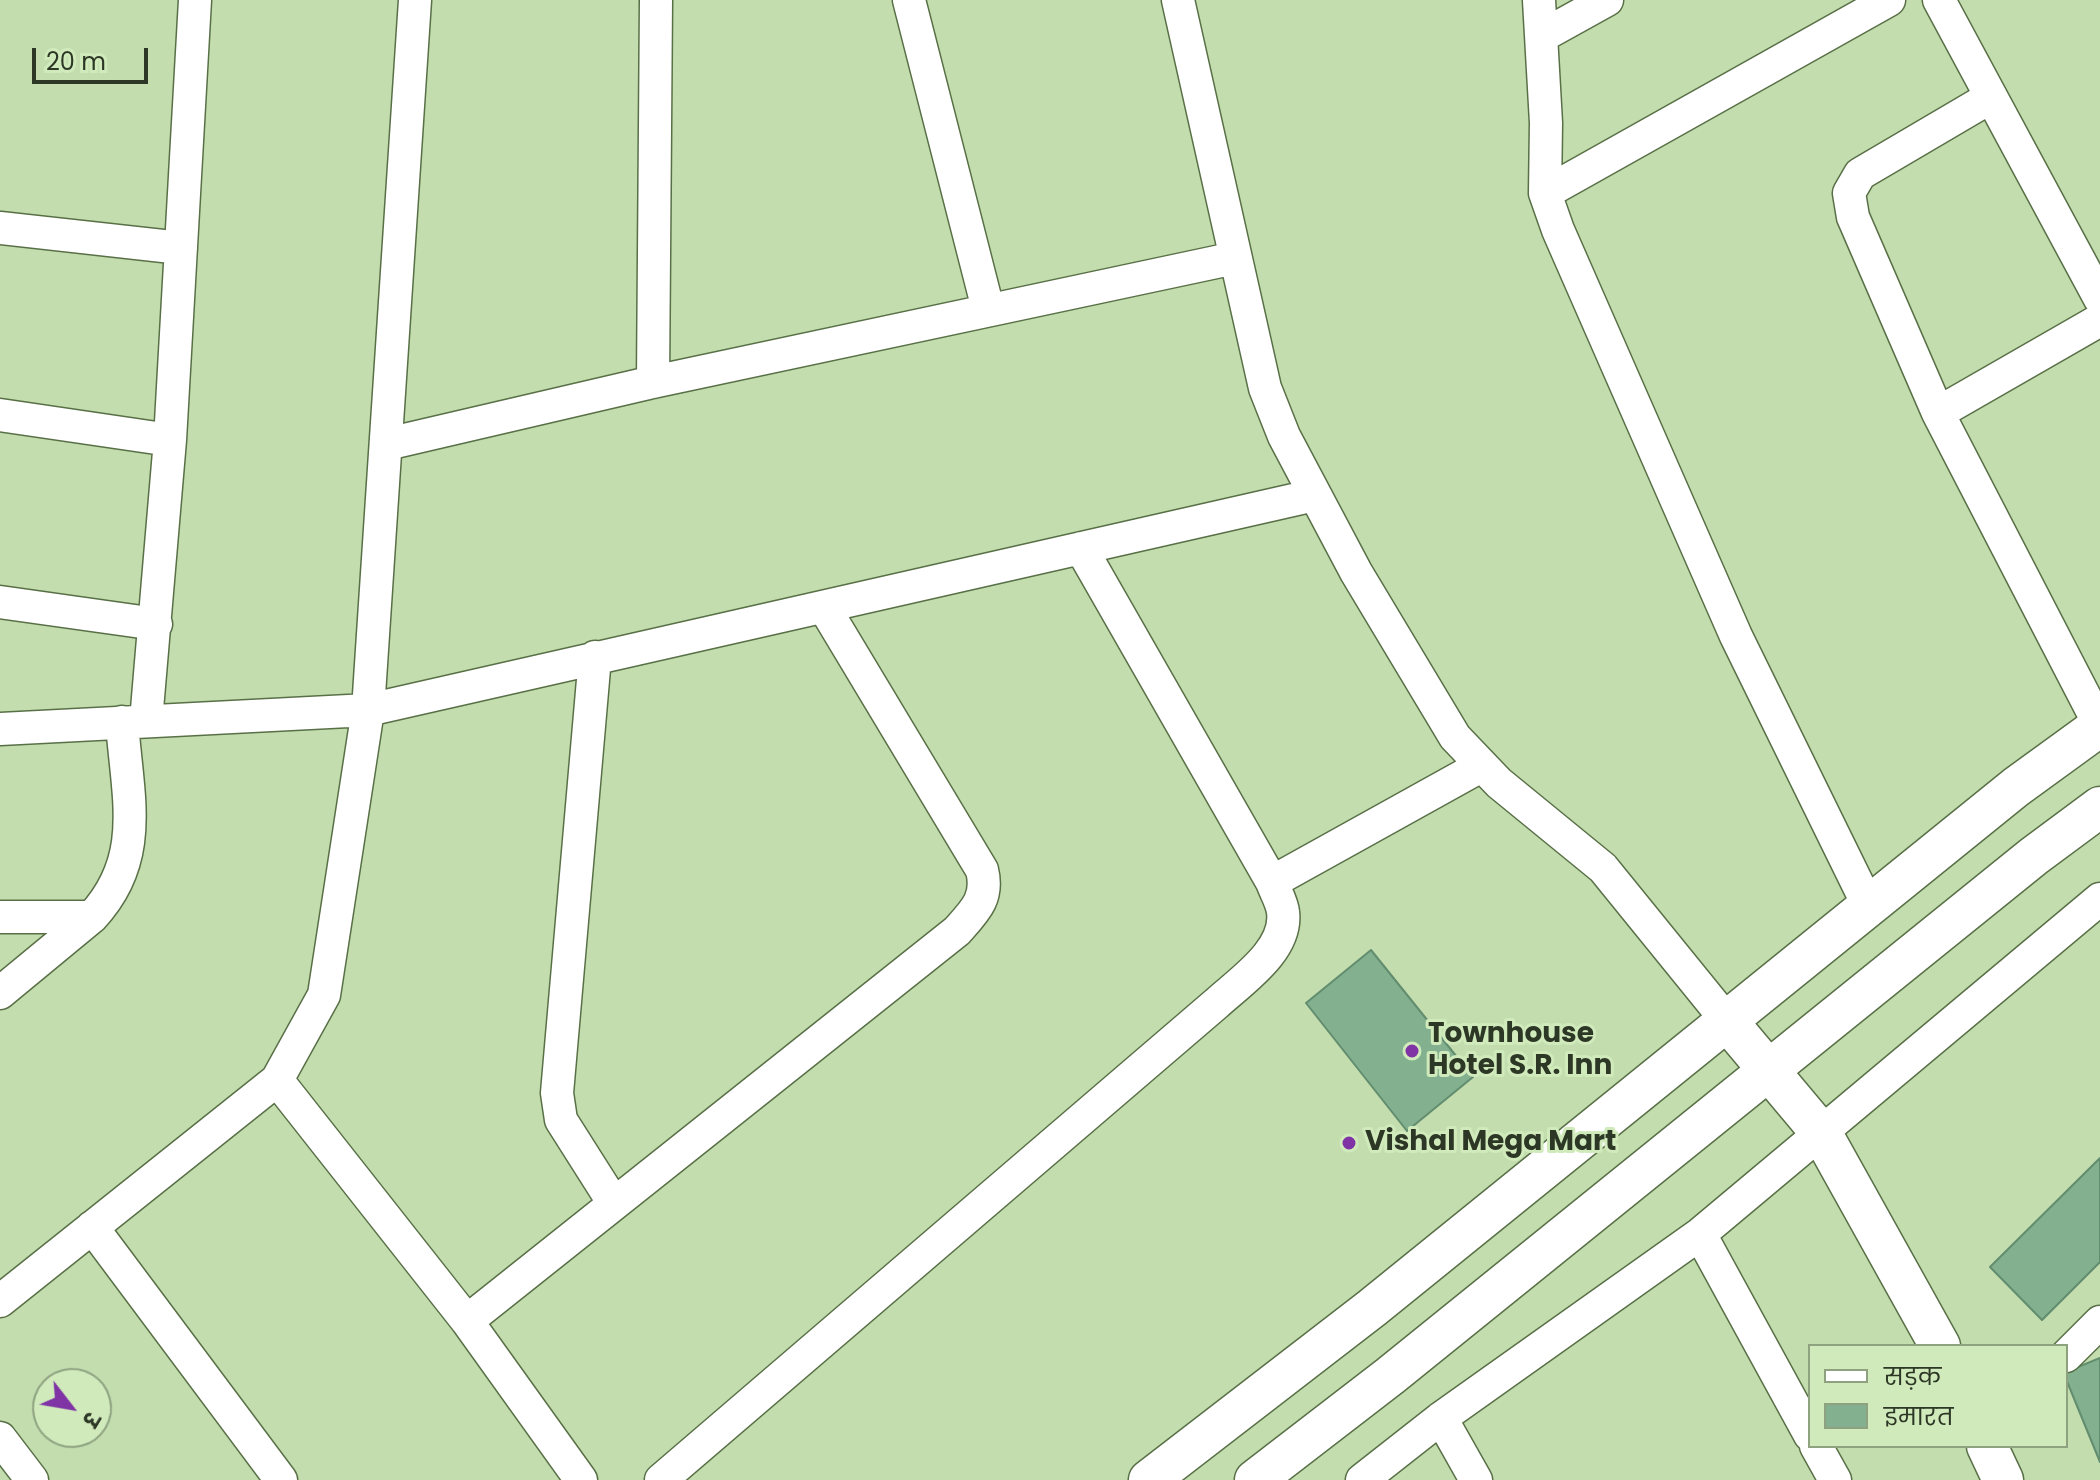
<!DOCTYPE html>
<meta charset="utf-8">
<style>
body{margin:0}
#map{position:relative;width:2100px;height:1480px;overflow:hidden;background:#c3ddaf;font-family:Poppins,"Noto Sans Devanagari",sans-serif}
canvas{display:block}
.legend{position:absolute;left:1808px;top:1344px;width:260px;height:104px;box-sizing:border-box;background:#d0eabc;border:2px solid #8fa280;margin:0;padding:10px 14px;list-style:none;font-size:24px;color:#2d3725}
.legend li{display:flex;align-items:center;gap:16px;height:40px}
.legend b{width:40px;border:2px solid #8fa280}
.north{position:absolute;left:32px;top:1368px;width:80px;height:80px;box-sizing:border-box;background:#d0eabc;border:2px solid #8fa280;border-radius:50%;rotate:121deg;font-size:22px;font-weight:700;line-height:32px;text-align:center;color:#2d3725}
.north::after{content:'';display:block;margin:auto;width:28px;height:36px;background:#7f33a5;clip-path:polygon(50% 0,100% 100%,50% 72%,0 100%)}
.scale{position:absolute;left:32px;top:48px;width:116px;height:36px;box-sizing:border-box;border:4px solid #2d3725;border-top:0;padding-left:10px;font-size:24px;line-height:28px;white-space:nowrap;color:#2d3725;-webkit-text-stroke:6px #d0eabc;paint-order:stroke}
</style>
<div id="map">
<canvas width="2100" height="1480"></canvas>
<ul class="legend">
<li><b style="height:10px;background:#fff"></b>सड़क</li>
<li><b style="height:22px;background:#83b08e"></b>इमारत</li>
</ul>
<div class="north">उ</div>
<div class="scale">20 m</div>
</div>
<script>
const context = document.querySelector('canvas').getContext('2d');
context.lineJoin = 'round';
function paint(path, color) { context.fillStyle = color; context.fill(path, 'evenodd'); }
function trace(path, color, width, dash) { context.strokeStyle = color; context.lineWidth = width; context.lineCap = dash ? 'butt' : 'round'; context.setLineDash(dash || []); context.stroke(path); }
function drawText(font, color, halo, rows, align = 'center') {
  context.font = font + ' Poppins,sans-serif'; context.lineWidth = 6; context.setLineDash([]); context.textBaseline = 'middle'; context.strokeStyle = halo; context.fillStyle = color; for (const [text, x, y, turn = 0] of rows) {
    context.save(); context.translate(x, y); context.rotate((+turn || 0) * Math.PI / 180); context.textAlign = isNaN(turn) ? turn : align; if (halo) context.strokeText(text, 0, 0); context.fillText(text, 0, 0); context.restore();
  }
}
const building = new Path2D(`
 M1371 950 1473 1077 1407 1131 1306 1003Z
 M2100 1158V1262L2042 1320 1990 1267Z
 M2100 1358V1462L2066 1379V1372Z`);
paint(building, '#83b08e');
trace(building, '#628d6e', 2);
const minor = new Path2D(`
 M909 0 988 309
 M1178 0 1265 388 1284 436 1356 572 1455 737 1499 783 1603 868 1728 1022
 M1539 0 1546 123 1545 193 1558 230 1736 636 1869 907
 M1939 0 2100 299
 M1542 36 1607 0
 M1545 193 1889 0
 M0 228 181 248
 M653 382 656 0
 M1938 413 1853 217 1849 193 1860 174 1991 97
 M0 415 170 440
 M387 444 653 382 1235 258
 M0 602 156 624
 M595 657 557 1093 561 1120 613 1202
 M146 721 170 440 195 0
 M2100 726 1938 413 2100 320
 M0 729 368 710 1315 495
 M1272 882 1481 766
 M0 917H92L0 993
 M92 917C147 858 127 796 122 722
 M277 1080 467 1321 581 1480
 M92 1227 281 1480
 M1700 1234 1810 1435
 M0 1301 277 1080 324 995 368 710 415 0
 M467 1321 957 931C975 911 989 898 982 870L824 607
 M2066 1356 2100 1322
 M1441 1418 1476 1480
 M0 1438 32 1480
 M1816 1446 1835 1480
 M661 1480 1217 1003C1241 981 1288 950 1283 912 1282 902 1275 891 1272 882L1081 548
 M1362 1480 1441 1418 1700 1234 2100 899`);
const tertiary = new Path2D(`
 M1728 1022 1822 1134 1940 1346
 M1987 1446 2003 1480
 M1149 1480 1372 1308 2016 787 2100 726
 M1255 1480 1390 1376 2034 856 2100 807`);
trace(minor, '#597047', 35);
trace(tertiary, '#597047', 43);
trace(minor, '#fff', 32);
trace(tertiary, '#fff', 40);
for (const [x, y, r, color] of [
 [1412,1051,8,"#7f33a5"],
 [1349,1143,8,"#7f33a5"]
]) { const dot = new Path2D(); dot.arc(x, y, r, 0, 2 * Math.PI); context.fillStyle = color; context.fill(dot); trace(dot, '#d0eabc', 3); }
drawText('bold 28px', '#2d3725', '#d0eabc', [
 ["Townhouse",1428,1035],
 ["Hotel S.R. Inn",1428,1067],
 ["Vishal Mega Mart",1365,1143]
], 'left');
</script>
